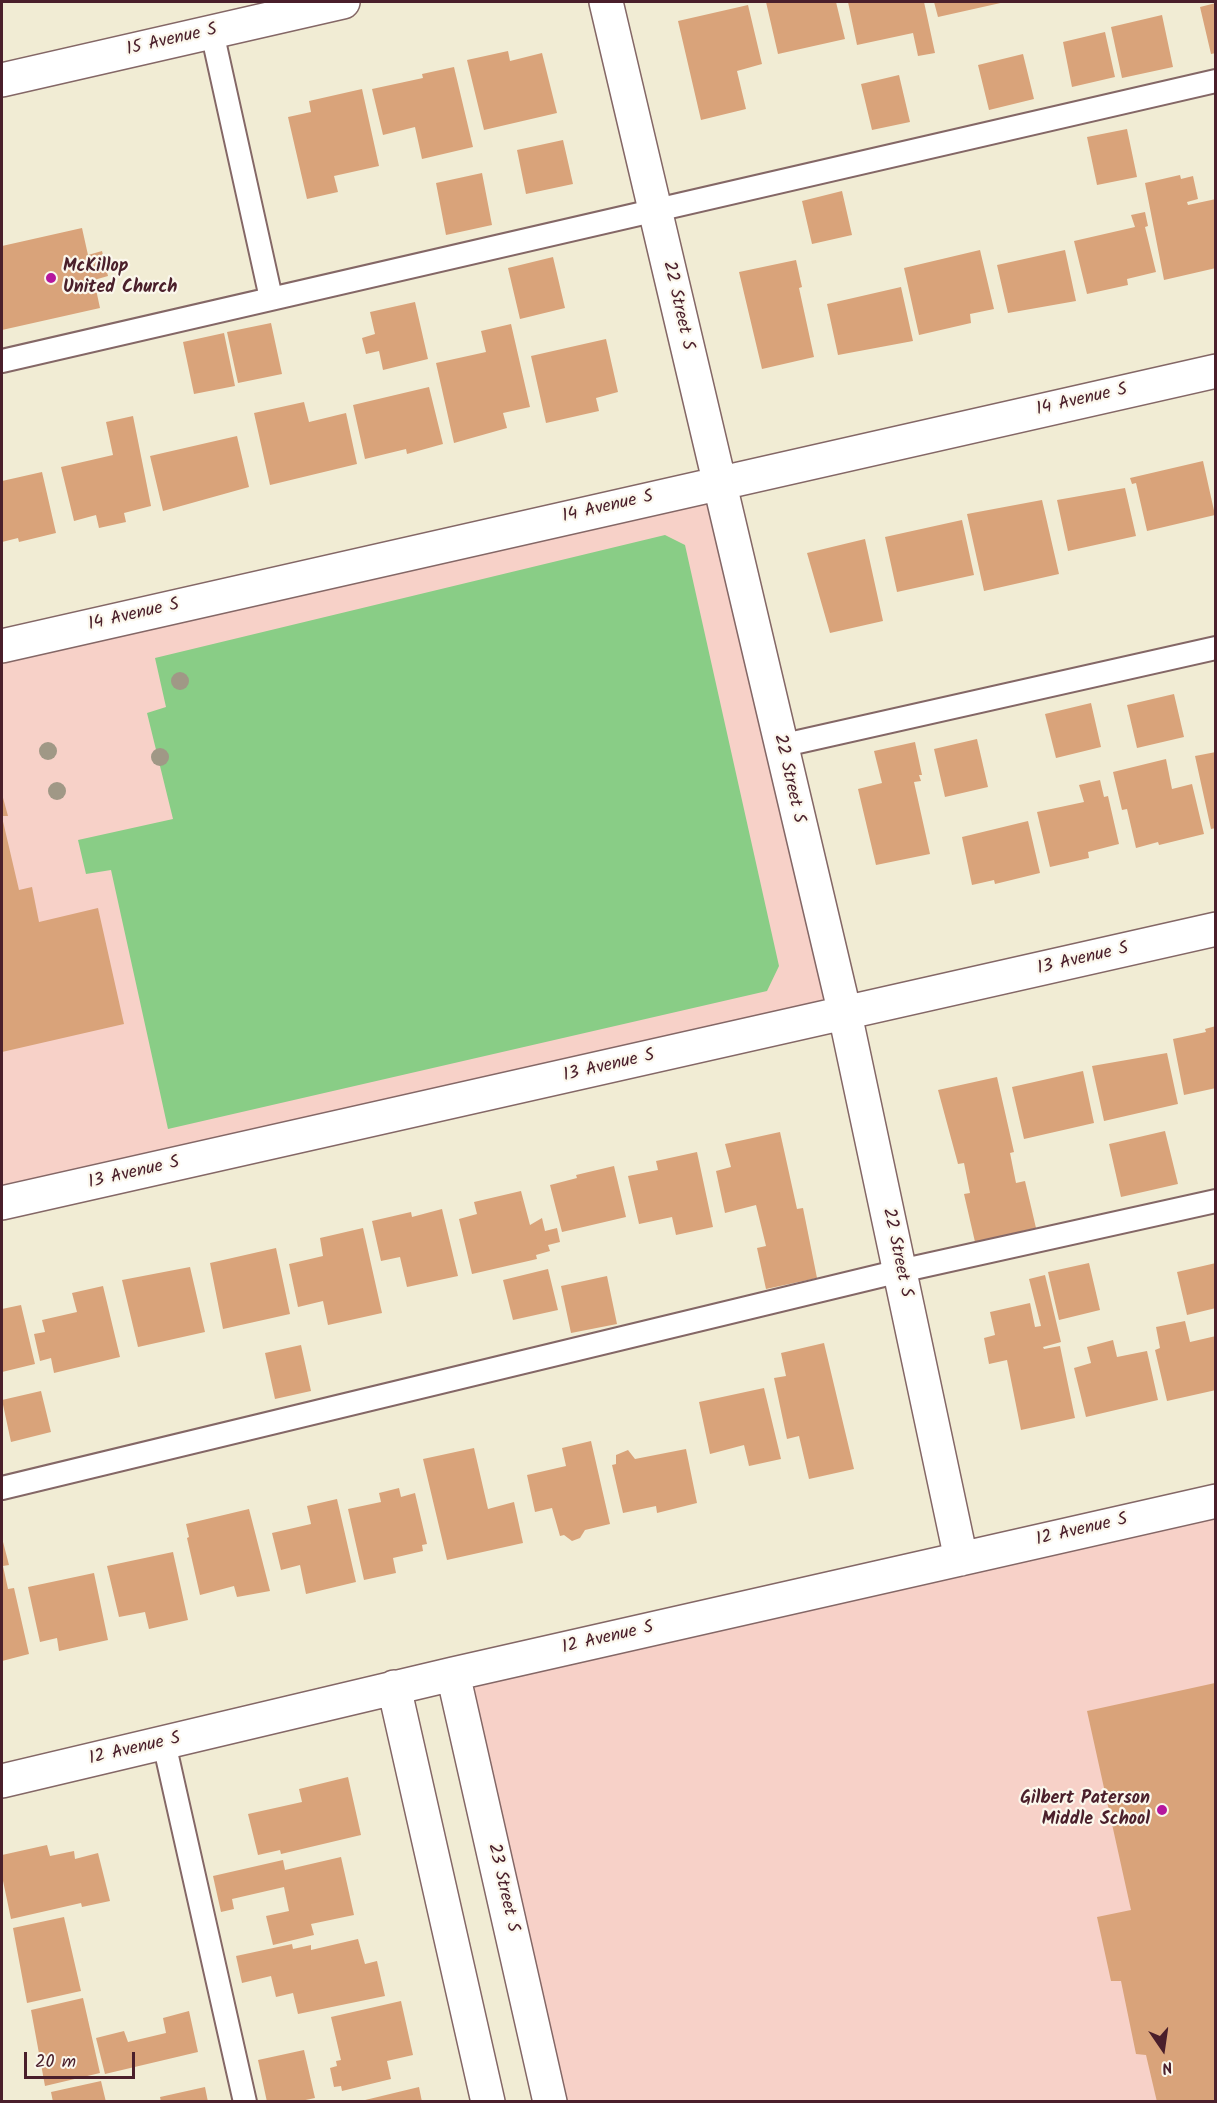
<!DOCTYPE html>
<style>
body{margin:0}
#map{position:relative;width:1217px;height:2103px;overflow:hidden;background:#f1ecd4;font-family:Kalam,sans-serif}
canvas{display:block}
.frame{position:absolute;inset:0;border:3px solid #4a1f2b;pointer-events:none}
.north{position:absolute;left:1133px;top:2019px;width:60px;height:60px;-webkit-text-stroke:4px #fbf7ec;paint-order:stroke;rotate:167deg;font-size:16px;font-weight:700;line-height:24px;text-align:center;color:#4a1f2b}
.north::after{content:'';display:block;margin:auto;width:21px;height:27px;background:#4a1f2b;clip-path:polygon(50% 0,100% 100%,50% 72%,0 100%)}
.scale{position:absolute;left:24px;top:2052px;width:111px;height:27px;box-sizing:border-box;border:3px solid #4a1f2b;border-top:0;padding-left:8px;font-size:18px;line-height:21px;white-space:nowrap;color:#4a1f2b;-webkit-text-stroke:4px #fbf7ec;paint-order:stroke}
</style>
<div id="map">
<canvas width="1217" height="2103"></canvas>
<div class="frame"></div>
<div class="north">N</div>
<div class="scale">20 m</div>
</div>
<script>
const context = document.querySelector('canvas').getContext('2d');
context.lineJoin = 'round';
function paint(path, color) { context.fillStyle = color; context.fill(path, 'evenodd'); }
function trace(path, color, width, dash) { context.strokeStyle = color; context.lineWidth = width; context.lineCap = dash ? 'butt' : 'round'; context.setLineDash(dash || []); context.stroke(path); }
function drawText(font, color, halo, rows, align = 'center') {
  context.font = font + ' Kalam,sans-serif'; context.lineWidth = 4.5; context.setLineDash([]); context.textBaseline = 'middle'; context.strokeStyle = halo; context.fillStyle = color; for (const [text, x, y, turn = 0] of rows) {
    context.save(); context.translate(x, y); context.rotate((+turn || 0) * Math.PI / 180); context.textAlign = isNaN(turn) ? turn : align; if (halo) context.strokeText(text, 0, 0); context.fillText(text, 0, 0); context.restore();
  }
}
paint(new Path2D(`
 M718 483 845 1014 2 1203V646Z
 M1215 1501V2101H550L453 1674Z`), '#f7d1c8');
paint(new Path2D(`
 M665 535 685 545 779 966 767 991 168 1129 111 870 86 874 78 840 173 819 147 713 166 707 155 658Z`), '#89cd86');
paint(new Path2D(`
 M766 2H836L845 39 778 54Z
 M848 2H924L935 53 918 56 913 33 857 45Z
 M934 2H1005L938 17Z
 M1216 3V53L1211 54 1200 7Z
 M748 5 762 64 737 71 746 109 701 120 678 21Z
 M1162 15 1173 67 1122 78 1111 27Z
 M1105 32 1115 77 1072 87 1063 42Z
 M508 51 510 61 542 53 557 113 484 130 467 60Z
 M1023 54 1034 99 989 110 978 65Z
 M454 67 473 147 422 159 415 127 383 135 372 89 423 78 422 74Z
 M899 75 910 122 872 130 861 84Z
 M362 89 379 166 334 176 338 192 307 199 288 117 311 112 309 101Z
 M1127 129 1137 177 1097 185 1087 137Z
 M563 140 573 184 526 194 517 150Z
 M482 173 492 225 446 235 436 183Z
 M1180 175 1181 179 1193 176 1198 199 1187 202 1188 205 1216 199V268L1164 280 1145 183Z
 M842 191 852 235 812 244 802 201Z
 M1145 212 1148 226 1145 227 1156 272 1127 279 1128 285 1087 294 1074 241 1135 227 1131 215Z
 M82 228 88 255 102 251 108 276 94 280 100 308 2 330V246Z
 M980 250 994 309 970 314 971 323 919 335 904 268Z
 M1065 250 1076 301 1008 313 997 265Z
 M553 257 565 308 520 319 508 268Z
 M796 260 802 287 799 288 814 357 762 369 739 272Z
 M901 287 913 341 838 355 827 304Z
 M415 302 428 359 383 370 379 351 366 354 362 338 375 334 370 312Z
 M271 323 282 374 238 383 227 332Z
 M511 324 530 407 503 413 507 428 454 443 436 363 486 352 481 331Z
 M224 333 235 386 194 394 183 342Z
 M606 339 618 392 596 398 599 411 546 423 531 356Z
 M429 387 443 444 407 454 406 449 365 459 353 405Z
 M304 402 309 422 346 413 357 464 270 485 254 413Z
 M133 416 151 506 124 513 126 522 99 528 96 515 74 521 61 467 113 455 106 422Z
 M237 436 249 487 163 511 150 456Z
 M1203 461 1215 515 1147 531 1136 483 1132 484 1130 478Z
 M42 472 56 533 19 542 18 538 2 542V481Z
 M1125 488 1136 536 1068 551 1057 500Z
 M1042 500 1059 574 984 591 967 514Z
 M962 520 974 575 897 592 885 537Z
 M865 539 883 621 830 633 807 553Z
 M1174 694 1184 737 1137 748 1127 705Z
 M1091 703 1101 747 1056 758 1045 714Z
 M977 739 988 787 945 797 934 749Z
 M915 742 922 775H919L921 781 914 782 930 854 876 865 858 789 882 783 874 751Z
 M1216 752V828L1211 829 1195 756Z
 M1166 759 1172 789 1192 784 1204 834 1159 845 1158 842 1136 848 1127 809 1122 810 1113 772Z
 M1100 780 1104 797 1108 796 1119 844 1088 852 1089 858 1050 867 1037 812 1084 802 1079 785Z
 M2 794 8 816H2Z
 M2 817 19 890 32 887 39 922 98 908 124 1024 2 1052Z
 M1028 821 1040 873 995 884 994 880 972 885 962 837Z
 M1216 1026V1088L1184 1095 1173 1039 1206 1032 1205 1029Z
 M1167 1053 1178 1104 1104 1121 1092 1066Z
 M1083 1071 1094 1123 1024 1139 1012 1087Z
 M997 1077 1014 1152 1010 1153 1016 1183 1025 1181 1036 1228 975 1242 964 1194 970 1193 964 1163 958 1164 938 1090Z
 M1165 1131 1178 1184 1121 1197 1109 1144Z
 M780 1132 797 1209 803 1208 817 1278 766 1289 757 1248 766 1246 756 1205 725 1213 716 1171 731 1167 725 1144Z
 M697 1152 713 1227 676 1235 672 1217 639 1224 628 1176 658 1170 656 1161Z
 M614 1166 626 1217 562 1232 550 1185 577 1178 576 1175Z
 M521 1191 530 1225 542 1218 545 1231 557 1228 560 1242 548 1245 550 1251 536 1255 537 1259 472 1274 459 1219 477 1214 474 1202Z
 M442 1209 458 1276 407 1287 400 1257 381 1261 372 1221 411 1212 412 1217Z
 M363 1228 382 1313 328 1325 323 1301 298 1307 289 1264 323 1256 320 1238Z
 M276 1248 290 1314 223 1329 210 1263Z
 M1089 1263 1100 1310 1059 1320 1048 1272Z
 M1216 1263V1308L1187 1315 1177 1272Z
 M190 1267 205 1332 138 1347 122 1280Z
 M548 1269 558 1310 513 1320 503 1280Z
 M1045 1275 1061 1342 1043 1347 1044 1349 1060 1346 1075 1418 1021 1430 1007 1360 989 1364 984 1338 995 1335 990 1312 1030 1303 1035 1327 1041 1326 1029 1279Z
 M607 1276 617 1324 571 1333 561 1286Z
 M103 1286 120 1357 54 1373 51 1358 40 1361 34 1334 45 1332 42 1320 77 1312 72 1293Z
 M21 1305 35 1364 2 1372V1309Z
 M1185 1321 1190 1342 1216 1336V1390L1167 1401 1155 1350 1160 1348 1156 1327Z
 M1113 1340 1117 1357 1147 1351 1158 1400 1086 1417 1074 1368 1091 1363 1087 1347Z
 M824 1343 854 1469 809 1479 799 1436 787 1439 774 1378 786 1376 781 1353Z
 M301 1345 311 1391 275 1399 265 1353Z
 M764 1388 781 1459 749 1466 744 1445 710 1454 699 1402Z
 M41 1391 51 1432 11 1442 2 1400Z
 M591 1441 610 1524 585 1530 580 1538 572 1541 564 1535 560 1536 552 1508 535 1512 527 1475 566 1466 562 1448Z
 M474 1448 488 1509 514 1502 523 1543 447 1560 423 1459Z
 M686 1449 697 1503 657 1513 656 1506 623 1513 612 1465 616 1464V1455L628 1450 635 1459Z
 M399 1488 401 1497 415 1493 427 1544 422 1545 423 1551 393 1558 396 1573 364 1580 348 1509 381 1502 379 1493Z
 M337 1499 356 1582 306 1594 300 1565 281 1570 272 1533 311 1524 307 1506Z
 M249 1509 270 1591 237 1597 234 1586 200 1595 187 1538 189 1537 186 1524Z
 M2 1538 9 1565 3 1566 8 1589 14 1588 29 1654 2 1661Z
 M173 1552 188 1620 149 1629 145 1612 119 1617 107 1566Z
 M94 1573 108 1640 59 1651 57 1638 40 1642 28 1587Z
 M1215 1683 1216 2102H1157L1146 2055 1136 2054 1121 1981H1111L1097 1917 1131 1910 1087 1711Z
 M348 1777 361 1835 281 1854 280 1850 258 1855 248 1814 302 1802 299 1789Z
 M47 1845 50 1856 74 1851 75 1859 98 1853 110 1901 82 1907 81 1903 11 1919 2 1876V1855Z
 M341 1857 354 1915 311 1924 314 1935 273 1945 266 1916 289 1911 284 1887 232 1899 234 1909 221 1912 213 1876 283 1860 285 1870Z
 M64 1917 81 1991 27 2003 13 1928Z
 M358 1939 365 1964 377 1961 385 1996 298 2014 293 1993 276 1997 271 1976 242 1983 236 1956 292 1944 293 1949 311 1945V1950Z
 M83 1998 100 2073 45 2086 31 2010Z
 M401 2001 413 2055 387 2061 391 2079 342 2091 341 2086 334 2087 330 2068 337 2066 336 2061 341 2060 331 2017Z
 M189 2011 198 2052 105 2074 96 2038 124 2031 128 2042 166 2033 163 2018Z
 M304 2050 315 2098 296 2102H267L258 2060Z
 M101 2081 106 2102H53L51 2092Z
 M205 2087 208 2102H161L160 2097Z
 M419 2087 422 2102H362L361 2101Z`), '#d9a37a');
const lane = new Path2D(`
 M212 32 271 298
 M2 361 1216 81
 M780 746 1216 648
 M2 1488 900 1271 1216 1201
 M164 1743 245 2102`);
const street = new Path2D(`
 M606 2 845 1014 961 1559
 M2 80 343 2
 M2 646 1216 371
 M2 1203 1216 929
 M453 1674 550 2102
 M394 1687 488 2102
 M2 1781 453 1674 1216 1501`);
trace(lane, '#846766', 26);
trace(street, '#846766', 36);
trace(lane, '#fff', 22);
trace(street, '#fff', 33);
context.fillStyle = '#a09886';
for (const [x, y] of [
 [180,681],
 [48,751],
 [160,757],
 [57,791]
]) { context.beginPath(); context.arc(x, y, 9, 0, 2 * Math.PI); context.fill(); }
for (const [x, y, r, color] of [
 [51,278,6,"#b5179e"],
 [1162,1810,6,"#b5179e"]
]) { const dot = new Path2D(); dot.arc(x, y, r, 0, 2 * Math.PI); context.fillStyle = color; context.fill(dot); trace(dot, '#fbf7ec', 2); }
drawText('18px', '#4a1f2b', '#fbf7ec', [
 ["15 Avenue S",172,41,-13],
 ["22 Street S",677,306,77],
 ["14 Avenue S",1082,401,-13],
 ["14 Avenue S",608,508,-13],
 ["14 Avenue S",134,616,-13],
 ["22 Street S",788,779,77],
 ["13 Avenue S",1083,960,-13],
 ["13 Avenue S",609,1067,-13],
 ["13 Avenue S",134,1174,-13],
 ["22 Street S",896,1253,78],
 ["12 Avenue S",1082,1531,-13],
 ["12 Avenue S",608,1639,-13],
 ["12 Avenue S",135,1750,-13],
 ["23 Street S",502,1888,77]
]);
drawText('bold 18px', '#4a1f2b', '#fbf7ec', [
 ["McKillop",63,268],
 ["United Church",63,289],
 ["Gilbert Paterson",1150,1800,"right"],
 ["Middle School",1150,1821,"right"]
], 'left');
</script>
